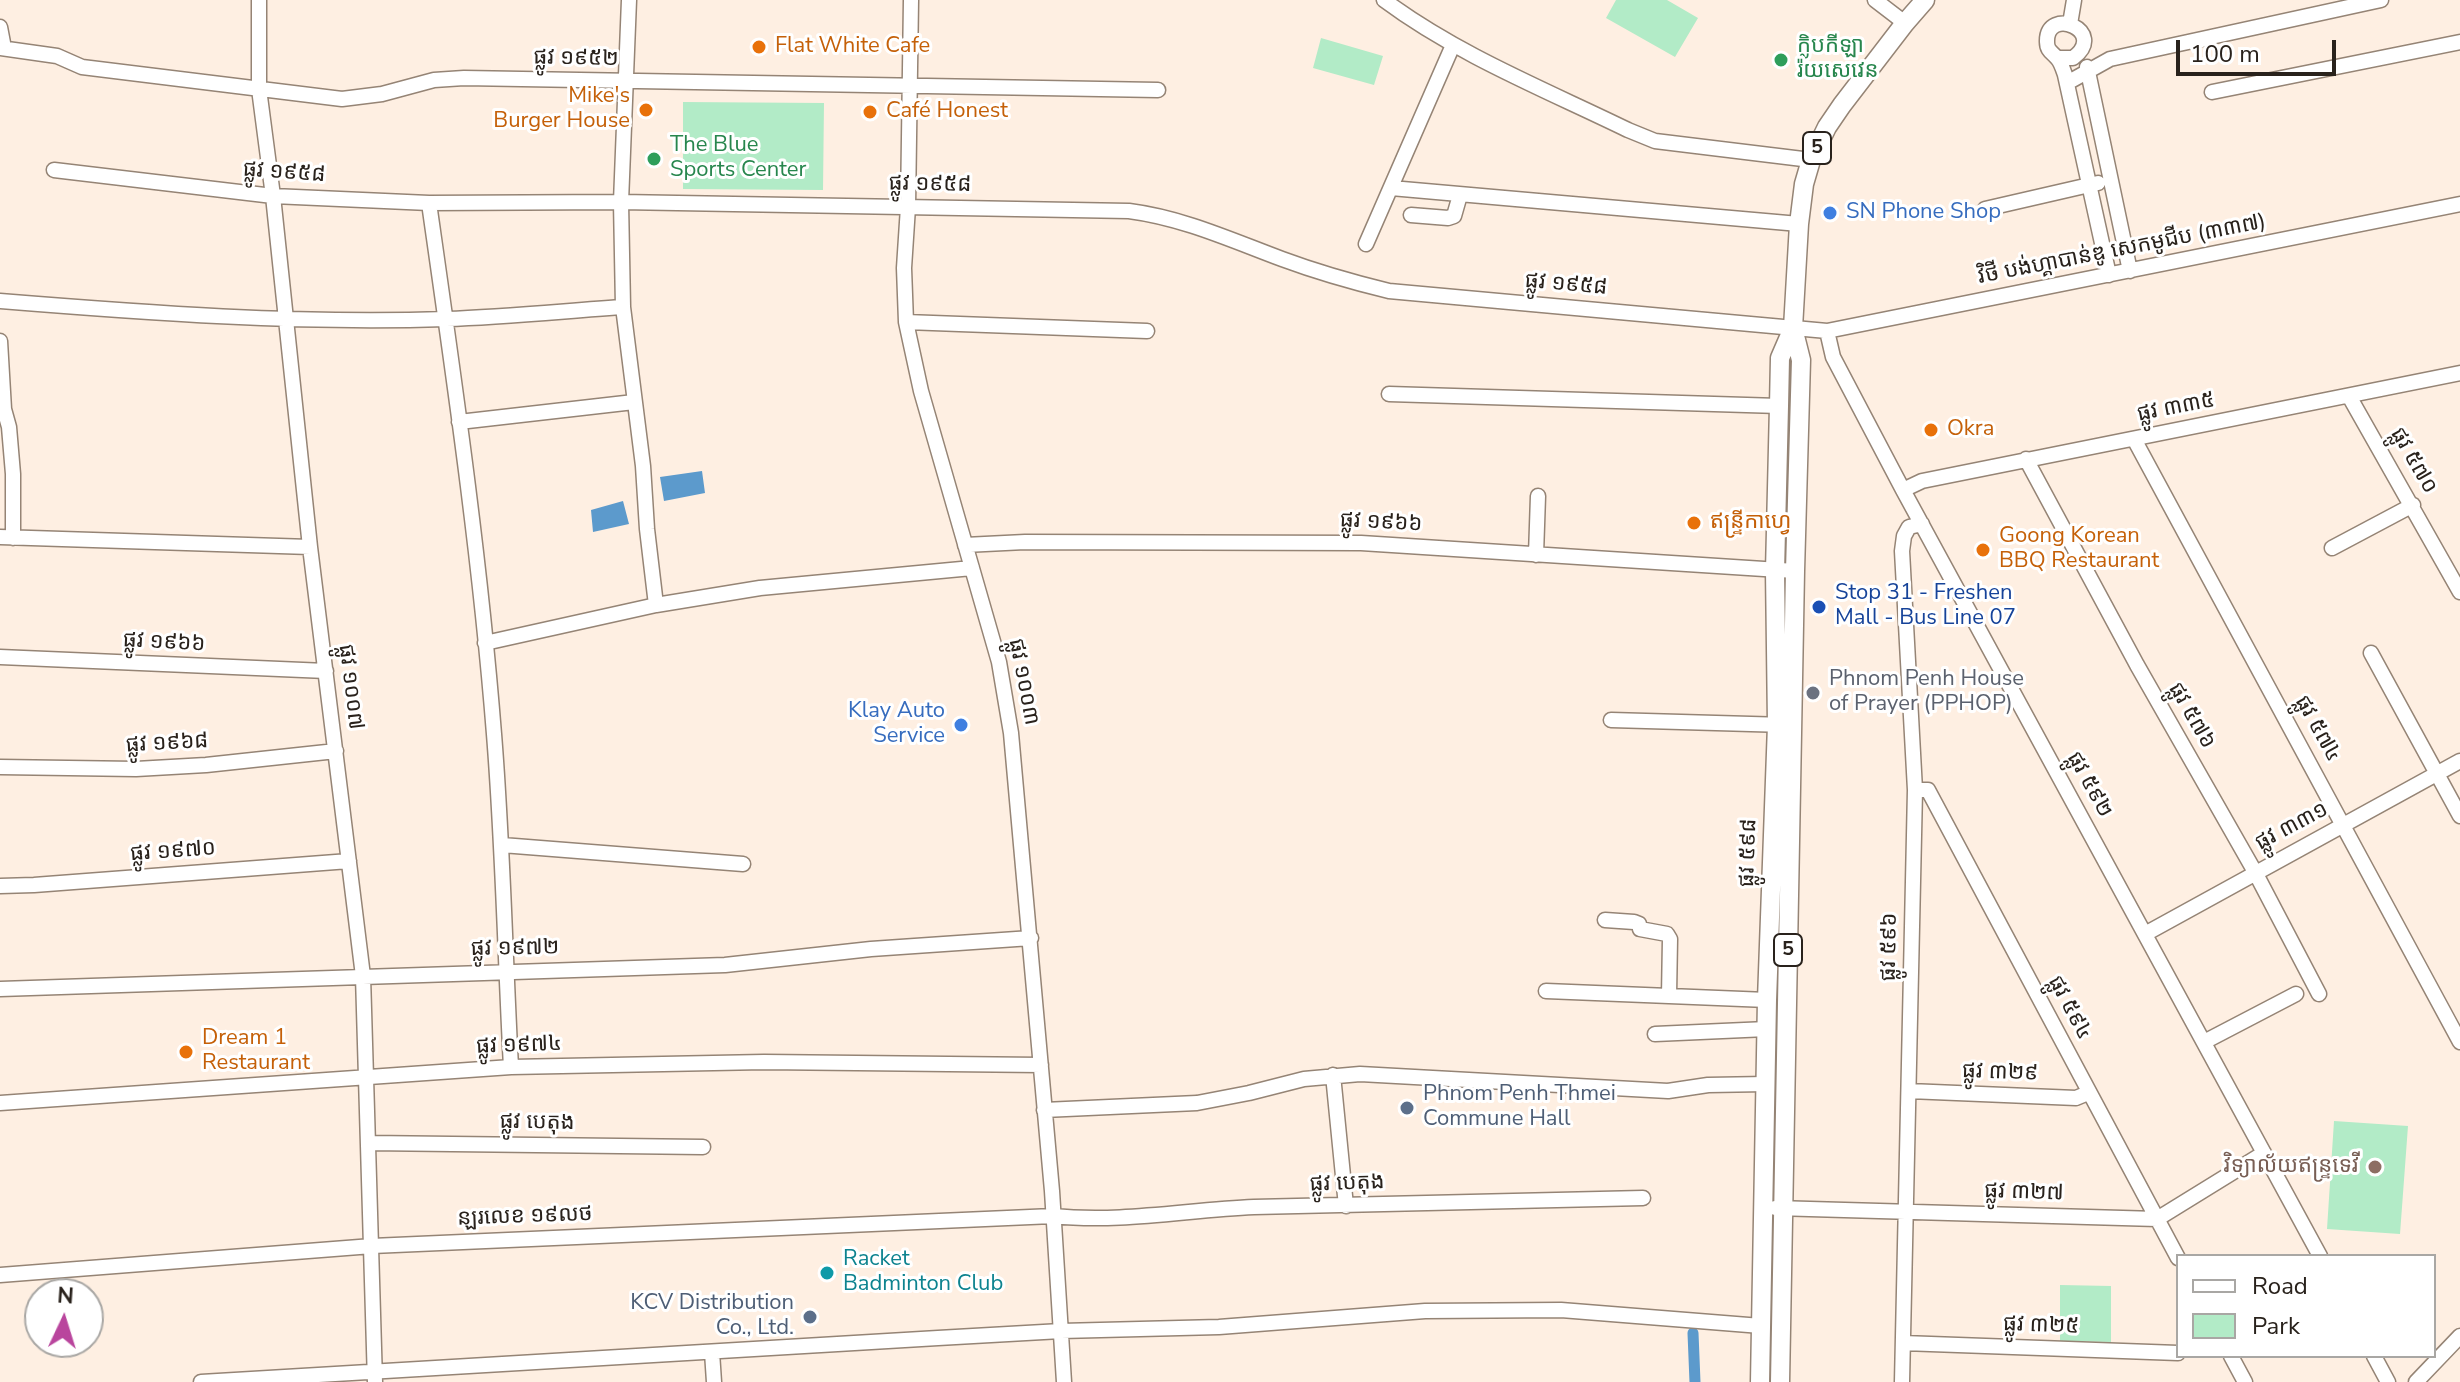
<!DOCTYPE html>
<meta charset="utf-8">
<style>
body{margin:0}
#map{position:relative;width:2460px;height:1382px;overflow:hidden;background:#feefe2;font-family:"Nunito Sans",sans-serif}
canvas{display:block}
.legend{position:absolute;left:2176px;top:1254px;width:260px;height:104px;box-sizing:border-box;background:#fff;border:2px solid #a9a7a4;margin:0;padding:10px 14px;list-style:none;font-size:24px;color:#29221c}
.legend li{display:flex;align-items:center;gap:16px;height:40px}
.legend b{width:40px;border:2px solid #a9a7a4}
.north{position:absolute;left:24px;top:1278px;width:80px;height:80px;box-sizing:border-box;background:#fff;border:2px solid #a9a7a4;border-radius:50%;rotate:4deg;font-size:22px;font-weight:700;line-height:32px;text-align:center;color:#29221c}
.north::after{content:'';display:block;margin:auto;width:28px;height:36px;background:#b9459d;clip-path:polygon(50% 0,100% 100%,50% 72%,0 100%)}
.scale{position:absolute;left:2176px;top:40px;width:160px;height:36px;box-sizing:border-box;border:4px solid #29221c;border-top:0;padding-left:10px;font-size:24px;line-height:28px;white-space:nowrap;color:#29221c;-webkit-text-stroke:6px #fff;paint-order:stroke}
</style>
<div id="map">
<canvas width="2460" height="1382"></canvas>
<ul class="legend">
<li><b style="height:10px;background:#fff"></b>Road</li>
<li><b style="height:22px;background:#b2ebc7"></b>Park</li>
</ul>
<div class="north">N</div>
<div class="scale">100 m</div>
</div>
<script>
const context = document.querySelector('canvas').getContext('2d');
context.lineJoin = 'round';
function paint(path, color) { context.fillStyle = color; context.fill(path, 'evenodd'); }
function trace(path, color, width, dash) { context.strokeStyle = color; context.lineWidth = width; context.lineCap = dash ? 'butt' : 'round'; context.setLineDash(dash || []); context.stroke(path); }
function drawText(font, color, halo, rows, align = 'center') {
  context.font = font + ' "Nunito Sans","Noto Sans Khmer",sans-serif'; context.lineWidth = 6; context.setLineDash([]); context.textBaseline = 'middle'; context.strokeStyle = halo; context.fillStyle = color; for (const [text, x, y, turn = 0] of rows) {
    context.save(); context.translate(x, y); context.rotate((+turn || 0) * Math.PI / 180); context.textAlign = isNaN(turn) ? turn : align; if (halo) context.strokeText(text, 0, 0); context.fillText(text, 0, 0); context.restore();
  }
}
paint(new Path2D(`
 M1616 0H1667L1698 18 1675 57 1606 18Z
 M1321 38 1383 56 1374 85 1313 68Z
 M683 102 824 103 823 190 683 189Z
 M2334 1121 2408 1126 2400 1234 2327 1229Z
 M2060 1285 2111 1286V1342L2060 1341Z`), '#b2ebc7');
paint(new Path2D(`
 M702 471 705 493 664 501 660 477Z
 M623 501 629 524 593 532 591 510Z`), '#5c9acc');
trace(new Path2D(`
 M1693 1333 1695 1382`), '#5c9acc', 11);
const minor = new Path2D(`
 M259 0V89L273 196 310 547 363 976 375 1382
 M629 0 621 202 623 307 643 466 647 529 656 605
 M911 0 908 207 904 268 906 322 921 391 999 662 1011 733 1052 1191 1064 1382
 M1384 0C1458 55 1546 90 1628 130L1655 141 1811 160
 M1875 0 1905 23
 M2070 24 2074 0
 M0 27 4 48
 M0 48 57 56 82 67 342 99 382 94 434 80 464 78 1158 90
 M2058 58H2073C2109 31 2046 5 2047 42 2047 51 2052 52 2057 58 2061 62 2063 69 2065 75L2109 275
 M2087 67 2130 271
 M2067 83 2110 59 2381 0
 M2212 92 2460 42
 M54 170 273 196 429 203 621 202 1129 211C1183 218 1231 240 1282 259 1317 272 1352 282 1389 291L1827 331 2460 204
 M1391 188 1799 224
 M429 203C454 379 480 556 494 734 503 845 505 956 511 1067
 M1985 209 2098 183
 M1411 215 1448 218 1454 216 1460 195
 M1366 244 1453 45
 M0 301C148 313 297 324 446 319 505 317 564 311 623 307
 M906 322 1147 331
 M1827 331 1833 357 1903 490 2320 1256
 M0 341 4 409 9 427 13 474V538
 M1389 394 1779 406
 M2349 396 2460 592
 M459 422 634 402
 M2134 439 2460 1042
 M2026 459 2137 665 2255 872 2319 994
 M1903 490 1922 481 2460 373
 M0 537 310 547
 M965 545 1025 542 1361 543 1795 571
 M2332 548 2413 505
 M1536 555 1538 496
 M485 643 656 605 760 588 972 568
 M2371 653 2460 816
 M0 657 326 671
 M1611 720 1786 725
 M0 767 136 769 206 765 336 751
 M1915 790H1928L2178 1258
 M502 845 743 864
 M0 886 34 885 349 861
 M1605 920 1634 922 1639 924 1640 929 1667 934 1670 939 1669 996 1767 1000
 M2145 934 2460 761
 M0 989 725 965 871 949 1031 938
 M1546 991 1669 996
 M1655 1034 1767 1029
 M2204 1042 2296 994
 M1333 1075 1346 1206
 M1909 1091 2076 1098 2088 1093
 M0 1103 511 1067 764 1062 1041 1065
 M1044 1110 1197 1103 1249 1093 1304 1079 1360 1074 1668 1091 1708 1085 1766 1084
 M369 1143 703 1147
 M1775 1208 2157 1219 2264 1153
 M0 1275 372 1246 1053 1216C1121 1223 1186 1210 1254 1207 1383 1203 1513 1201 1643 1198
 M1903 1343 2178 1353
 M712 1352 714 1382
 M2231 1356 2245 1382
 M2374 1356 2388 1382
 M201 1382 938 1338 1061 1331 1219 1327 1425 1311 1561 1310 1761 1326
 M1902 1382 1915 790 1902 551 1904 536 1909 527 1922 524
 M2416 1382 2460 1336`);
const major = new Path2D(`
 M1760 1382 1767 1000 1777 725 1775 571 1779 406 1780 358 1793 328
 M1780 1382 1795 571 1801 360 1793 328 1799 224 1804 184 1811 160 1827 127 1842 105 1905 23 1925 0`);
trace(minor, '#958475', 17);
trace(major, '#958475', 21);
trace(minor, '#fff', 14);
trace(major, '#fff', 18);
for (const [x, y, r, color] of [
 [759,47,8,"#e8710a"],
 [1781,60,8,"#2e9e5b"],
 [646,110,8,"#e8710a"],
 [870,112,8,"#e8710a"],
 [654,159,8,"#2e9e5b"],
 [1830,213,8,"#3f7fe0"],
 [1931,430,8,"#e8710a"],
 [1694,523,8,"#e8710a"],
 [1983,550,8,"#e8710a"],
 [1819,607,8,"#1a4fb4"],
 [1813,693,8,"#6b7280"],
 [961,725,8,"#3f7fe0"],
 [186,1052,8,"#e8710a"],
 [1407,1108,8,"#5c6f8a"],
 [2375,1167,8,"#8d6e63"],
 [827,1273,8,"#0f9aa8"],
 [810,1317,8,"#5c6f8a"]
]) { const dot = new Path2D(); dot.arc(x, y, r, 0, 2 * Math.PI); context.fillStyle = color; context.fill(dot); trace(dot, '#fff', 3); }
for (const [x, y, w] of [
 [1817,148,28],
 [1788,950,28]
]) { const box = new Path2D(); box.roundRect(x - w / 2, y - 16, w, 32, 6); context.fillStyle = '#fff'; context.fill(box); trace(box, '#29221c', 2); }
drawText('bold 20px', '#29221c', null, [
 ["5",1817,148],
 ["5",1788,950]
]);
drawText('22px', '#c56008', '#fff', [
 ["Flat White Cafe",775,47],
 ["Mike's",630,97,"right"],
 ["Burger House",630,122,"right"],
 ["Café Honest",886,112],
 ["Okra",1947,430],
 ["ឥន្ទ្រីកាហ្វេ",1710,523],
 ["Goong Korean",1999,537],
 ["BBQ Restaurant",1999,562],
 ["Dream 1",202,1039],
 ["Restaurant",202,1064]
], 'left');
drawText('22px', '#27864d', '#fff', [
 ["ក្លិបកីឡា",1797,47],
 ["រ៉យសេវេន",1797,72],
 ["The Blue",670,146],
 ["Sports Center",670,171]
], 'left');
drawText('22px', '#29221c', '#fff', [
 ["ផ្លូវ ១៩៥២",576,59,1],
 ["ផ្លូវ ១៩៥៨",284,173,4],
 ["ផ្លូវ ១៩៥៨",930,185,1],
 ["វិថី បង់ហ្គាបាន់ឌូ សេកមូជីប (៣៣៧)",2122,250,-11],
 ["ផ្លូវ ១៩៥៨",1566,285,5],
 ["ផ្លូវ ៣៣៥",2176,408,-11],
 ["ផ្លូវ ៥៧០",2413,461,60],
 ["ផ្លូវ ១៩៦៦",1381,523,3],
 ["ផ្លូវ ១៩៦៦",164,643,3],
 ["ផ្លូវ ១០០៣",1023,682,79],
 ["ផ្លូវ ១០០៧",350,687,83],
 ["ផ្លូវ ៥៧៦",2191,716,60],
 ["ផ្លូវ ៥៧៤",2317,729,61],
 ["ផ្លូវ ១៩៦៨",167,744,-3],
 ["ផ្លូវ ៥៩២",2089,785,61],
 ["ផ្លូវ ៣៣១",2292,827,-28],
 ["ផ្លូវ ១៩៧០",173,852,-4],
 ["ផ្លូវ ៥៩៨",1749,853,-88],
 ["ផ្លូវ ៥៩៦",1890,947,-89],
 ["ផ្លូវ ១៩៧២",515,949,-1],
 ["ផ្លូវ ៥៩៤",2069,1008,62],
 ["ផ្លូវ ១៩៧៤",519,1046,-2],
 ["ផ្លូវ ៣២៩",2000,1073,2],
 ["ផ្លូវ បេតុង",537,1123,1],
 ["ផ្លូវ បេតុង",1347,1184,-2],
 ["ផ្លូវ ៣២៧",2024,1193,2],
 ["ន្ឡរលេខ ១៩លថ",525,1217,-2],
 ["ផ្លូវ ៣២៥",2041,1326,2]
]);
drawText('22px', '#366cbe', '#fff', [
 ["SN Phone Shop",1846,213],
 ["Klay Auto",945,712,"right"],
 ["Service",945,737,"right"]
], 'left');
drawText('22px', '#164399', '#fff', [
 ["Stop 31 - Freshen",1835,594],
 ["Mall - Bus Line 07",1835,619]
], 'left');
drawText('22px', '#5b616d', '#fff', [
 ["Phnom Penh House",1829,680],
 ["of Prayer (PPHOP)",1829,705]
], 'left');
drawText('22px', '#4e5e75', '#fff', [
 ["Phnom Penh Thmei",1423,1095],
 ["Commune Hall",1423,1120],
 ["KCV Distribution",794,1304,"right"],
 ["Co., Ltd.",794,1329,"right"]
], 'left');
drawText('22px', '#785e54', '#fff', [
 ["វិទ្យាល័យឥន្រ្ទទេវី",2359,1167]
], 'right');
drawText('22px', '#0d838f', '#fff', [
 ["Racket",843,1260],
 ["Badminton Club",843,1285]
], 'left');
</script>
